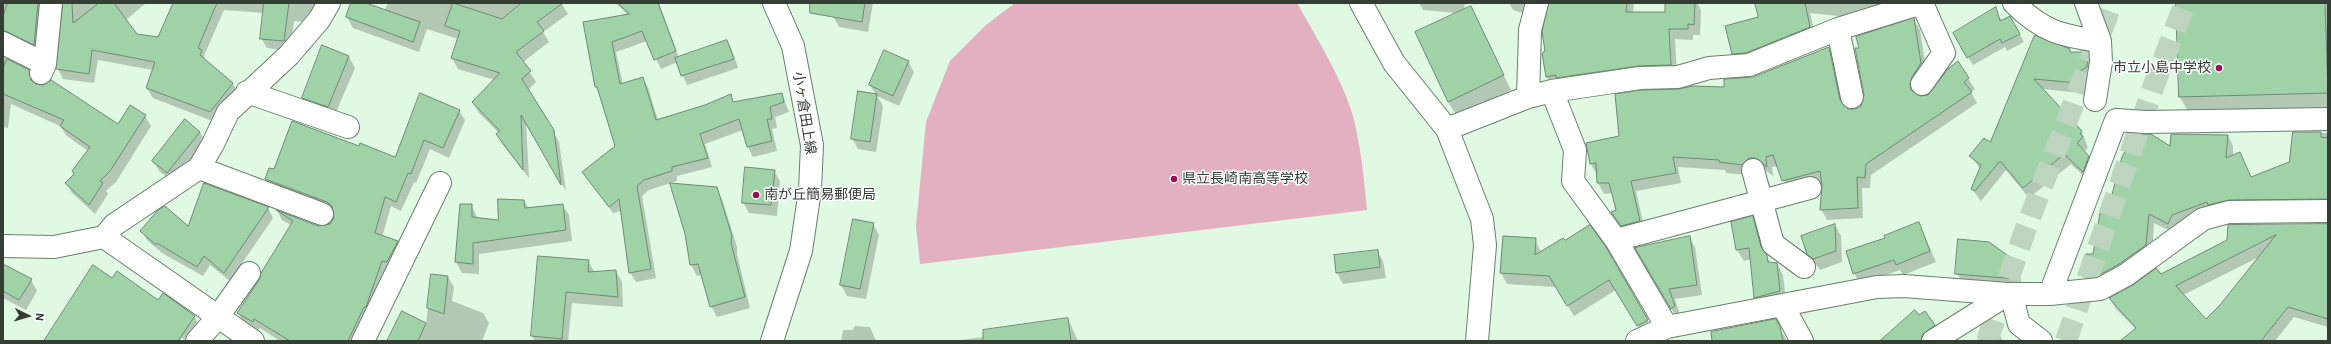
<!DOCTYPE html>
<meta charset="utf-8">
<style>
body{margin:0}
#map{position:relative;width:2331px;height:344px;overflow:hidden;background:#dff9e2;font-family:"IBM Plex Sans",sans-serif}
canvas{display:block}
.frame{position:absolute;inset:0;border:4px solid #343e35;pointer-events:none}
.north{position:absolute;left:8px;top:296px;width:40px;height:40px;-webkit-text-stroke:3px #fff;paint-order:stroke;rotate:95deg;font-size:11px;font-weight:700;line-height:16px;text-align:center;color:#343e35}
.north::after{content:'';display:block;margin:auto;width:14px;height:18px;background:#343e35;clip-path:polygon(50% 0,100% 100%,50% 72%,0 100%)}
</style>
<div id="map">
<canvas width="2331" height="344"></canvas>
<div class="frame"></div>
<div class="north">N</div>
</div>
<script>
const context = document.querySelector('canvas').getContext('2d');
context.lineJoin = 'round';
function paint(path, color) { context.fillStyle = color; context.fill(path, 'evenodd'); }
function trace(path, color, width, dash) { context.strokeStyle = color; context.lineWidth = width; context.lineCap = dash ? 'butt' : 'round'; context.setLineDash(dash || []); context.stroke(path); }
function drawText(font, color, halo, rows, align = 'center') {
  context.font = font + ' "IBM Plex Sans","Noto Sans JP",sans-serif'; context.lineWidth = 3; context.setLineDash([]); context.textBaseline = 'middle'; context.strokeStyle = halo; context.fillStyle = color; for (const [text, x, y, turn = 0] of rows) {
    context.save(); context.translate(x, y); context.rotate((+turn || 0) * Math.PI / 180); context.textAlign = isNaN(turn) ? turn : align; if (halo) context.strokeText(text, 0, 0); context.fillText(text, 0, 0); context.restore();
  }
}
paint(new Path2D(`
 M1015 3H1297C1317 39 1341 76 1353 116 1361 147 1364 179 1367 210L920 264 916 226 926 122 950 61 986 25Z`), '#e2b0c0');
paint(new Path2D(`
 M3 3H50L40 54 3 42Z
 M64 3H146L126 20 136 34 159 38 174 4 173 3H315L313 23 294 21 290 51 267 48 261 38 264 13 224 10 204 56 206 62 233 84 238 94 215 122 153 98 147 88 153 70 98 60 94 83 63 79 58 69Z
 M352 3H363L384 11 388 3H561L568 14 543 32 549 42 523 62 536 82 528 90 559 142 566 191 526 123 529 178 503 145 497 134 499 133 479 113 473 103 495 80 458 69 452 58 458 39 427 29 419 52 353 28 347 17Z
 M616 3H659L679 58 727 41 732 50 738 68 687 85 677 62 661 69 647 41 616 52 623 84 642 78 648 87 658 120 706 106 730 96 734 103 782 94 789 112 775 117 777 128 772 129 777 151 753 157 748 147 743 130 705 144 712 167 677 176V181L649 190 642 196 656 278 636 282 630 272 621 211 613 213 584 172 616 147 601 97 596 87 584 23 628 15Z
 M835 3H873L868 32 839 27 833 16Z
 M1419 3H1465L1464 10 1470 7 1511 90 1457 116 1448 102 1457 13 1423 10Z
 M1509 3H1541L1530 15 1513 10Z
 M1549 3H1634L1633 13 1666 14V3H1697L1701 10 1700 35H1693V40L1675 39 1677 75 1553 87 1546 76Z
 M1756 3H1901L1868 19 1810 13 1816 38 1739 64 1733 53 1760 18Z
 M2177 3H2328V109L2189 113 2180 97Z
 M1995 9 2002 21 2010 17 2012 20 2024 42 2007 51 2005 47 1973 65 1954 33Z
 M1914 20 1920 30 1927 74 1915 94 1920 97 1928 96 1958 63 1975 89 1971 92 1977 103 1871 175 1870 188H1862L1863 218 1827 220 1821 209 1823 183 1789 191 1778 166 1772 167 1773 176 1763 168 1748 175 1726 173 1725 170 1678 167 1681 183 1636 191 1645 231 1628 236 1619 223 1613 213 1617 210 1613 193 1604 194 1598 183 1597 175 1591 164 1587 144 1620 137 1725 88 1828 48 1834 59 1844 106 1847 110H1855L1861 107 1865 95 1861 50Z
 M2035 37 2069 50 2071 53H2087L2093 63 2092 78 2083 82 2082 93 2042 89 2082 132 2088 148 2084 152 2094 167 2089 181 2071 164 2029 198 2006 170 1981 201 1972 189 1980 169 1971 156 1990 144Z
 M3 57 28 71 35 85 118 126 145 116 151 126 116 182 106 191 108 194 95 214 72 193 67 183 75 175 88 151 67 136 60 126 11 104 8 128 3 127Z
 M349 57 355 68 334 117 309 108 303 98Z
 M908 62 914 72 899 106 877 96 883 106 876 152 858 149 852 138 876 95 870 85Z
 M459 111 465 120 449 158 430 149 416 183 414 182 401 211 391 206 382 237 397 242 403 251 359 341H280L260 328 258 331 244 323 238 313 260 281 291 225 282 220 278 212 318 227 330 225 335 218 334 212 271 189 266 179 274 170 359 147 396 158Z
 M200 132 206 143 174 183 160 172 153 161Z
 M2294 133H2328V209H2235L2174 233 2154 223 2152 255 2092 288 2086 278 2108 214 2171 148 2228 136 2233 146V156L2239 153 2252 178 2290 162Z
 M774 171 780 181 777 216 749 213 743 202Z
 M716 188 722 199 737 247V254L750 308 717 317 711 306 702 275 697 276 691 265 686 234Z
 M524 201 529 209 562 205 569 215 572 241 479 254V274L462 273 456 262 461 205H471L478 219 499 221Z
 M268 208 273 218 230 281 210 265 203 276 162 253 147 240 142 231 188 227Z
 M1752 217 1758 228 1766 255 1770 263 1777 264 1783 275 1786 301 1762 308 1755 297 1751 259 1744 261 1737 250 1732 223Z
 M1919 223 1936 262 1903 275 1900 270 1860 284 1854 273 1886 238Z
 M873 224 879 235 866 299 847 296 841 285Z
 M1835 225 1841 236 1842 262 1820 270 1808 253Z
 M2328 225V327L2294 317 2275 341H2122L2136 329 2116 309 2110 299 2228 241ZM2261 256 2221 306 2206 321 2183 295Z
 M1689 237 1695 247 1702 295 1675 299 1682 322 1680 323 1637 249Z
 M1504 238 1535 239 1541 253 1564 241 1605 247 1654 332 1644 335 1616 290 1574 316 1556 287 1507 284 1501 273Z
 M1377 251 1383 261 1386 278 1343 284 1337 273 1335 256Z
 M588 261 595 273 616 271 622 282 623 307 572 303 568 341H535L532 336Z
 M2013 261 2020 272 2022 290 1963 284 1957 273Z
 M3 265 31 280 37 291 26 310 3 298Z
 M432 275 448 277 454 287 452 301 483 313 489 323 482 341H388L426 324Z
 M112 279 194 316 200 327 190 341 181 338 180 341H45Z
 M1068 319 1078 341H952L1007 334Z
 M1775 320 1787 341H1714Z
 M855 326 870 327 876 341H841L843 330H853Z
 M1934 326 1940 336 1933 341H1883Z
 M1997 330 2003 341H1975Z`), '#0003');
const building = new Path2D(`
 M8 3H38L34 45 3 30V16Z
 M63 3H72L73 23 99 3H114L137 34 158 37 173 3H217L198 48 202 50 200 55 233 83 210 112 146 88 155 62 92 50 89 74 56 69Z
 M264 3H289L284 41 260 39Z
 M351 3H366L420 22 413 42 346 17Z
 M453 3 502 19 521 3H563L537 22 544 31 516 52 531 71 522 79 554 130 561 185 521 115 523 170 496 134 500 131 472 102 500 73 451 58 460 31 445 26Z
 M618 3H658L676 51 654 60 642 31 612 42 620 84 643 77 656 120 705 105 731 94 733 102 782 93 784 102 770 107 772 119H767L772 141 747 147 739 119 700 134 708 158 672 167V171L644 180 637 186 651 269 629 273 619 199 609 207 582 172 615 146 597 87H595L583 22 629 14Z
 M810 3H865L862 22 810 13Z
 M1549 3H1627L1626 12H1665V3H1695L1694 25 1688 24V29H1669L1671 65 1638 66 1556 78V75L1546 77 1542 53 1545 51 1542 32Z
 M1755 3H1805L1810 27 1746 53 1732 54 1725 26 1758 17Z
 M2176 3H2325L2328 93 2179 97Z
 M1471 6 1504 75 1448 102 1415 32Z
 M1996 7 2000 21 2010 16 2020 34 2002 43 2000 39 1967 58 1953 33Z
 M1914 18 1921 63 1912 77 1910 83 1911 90 1920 96 1928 95 1948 69 1958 61 1969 78 1964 82 1972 92 1866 164 1865 178 1857 177 1858 208 1820 210 1822 185 1820 171 1782 181 1773 155 1766 157 1767 167 1756 158H1749L1742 165 1719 162V160L1673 157 1676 173 1631 181 1640 221 1621 226 1611 212 1616 210 1609 183H1597L1596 163 1590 164 1586 143 1619 136 1615 94 1641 90 1679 89 1692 86 1724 87V79L1753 77 1829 47 1840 100 1848 109H1855L1861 106 1864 95 1855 48H1859L1856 37Z
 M2035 35 2070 49V52H2088L2087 67 2078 72 2077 83 2034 79 2082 131 2080 134 2083 137 2077 143 2089 156 2083 172 2064 154 2023 188 2000 161 1975 191 1971 189 1981 165 1969 156 1984 138 1990 142Z
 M727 40 734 59 681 76 675 58Z
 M322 45 349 56 328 107 302 98Z
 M884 50 909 61 893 96 869 85Z
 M7 59 29 70 31 80 36 84 43 85 51 80 118 124 130 105 146 115 110 171 100 181 103 183 89 205 65 183 74 174 72 171 90 147 60 126 64 120 3 94V69Z
 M858 91 877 94 870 142 851 139Z
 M420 93 460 110 443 148 424 140 411 174 408 173 396 202 385 197 375 233 398 241 387 262 382 261 366 307H364L348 341H290L254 319 253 322 237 313 259 280 261 273 293 221 276 210 318 226 330 224 334 218 332 206 327 202 265 179 269 168 274 169 292 121 359 146 360 143 395 157Z
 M185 119 200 132 167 173 152 161Z
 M2293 132H2321V137L2328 138V199L2229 200 2208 205 2207 202 2172 215 2168 224 2149 214 2146 245 2119 264 2096 277 2085 278 2086 254H2093L2100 213H2107L2122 157 2134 134H2151L2170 146 2171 134 2228 135 2226 158 2240 152 2251 177 2289 162Z
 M745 167 775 170 771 205 742 203Z
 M204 183 269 207 224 273 204 256 197 267 157 243 156 245 140 231 157 211 165 206 188 226Z
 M670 183 717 187 732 236 731 243 745 297 710 307 698 264 690 265 685 234Z
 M498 199 524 200 525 208 563 204 566 230 473 243V264L455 262 460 204H472V217L498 220Z
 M1753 216 1761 247 1767 255 1768 262 1777 263 1780 291 1754 298 1749 248 1736 250 1731 222Z
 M853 219 874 223 860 289 840 285Z
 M1919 222 1930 251 1896 265 1894 260 1853 274 1846 251 1885 238 1884 236Z
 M1835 224 1836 251 1813 259 1807 254 1801 236Z
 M2328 224V319L2288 307 2261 341H2120L2136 328 2109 298 2133 285 2156 268 2161 274 2227 240 2228 225ZM2276 235 2220 305 2206 319 2176 286Z
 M1590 225 1606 247 1648 320 1637 326 1609 280 1567 306 1549 276 1500 273 1503 236 1536 238 1535 255 1563 238 1565 240Z
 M1690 236 1697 285 1669 289 1675 306 1671 309 1635 248Z
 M1958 239 1989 242 2014 260 2017 279 1955 274Z
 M1378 250 1380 267 1336 273 1334 255Z
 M538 256 589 260 588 272 616 270 618 297 566 292 562 339 531 336Z
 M3 264 32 279 19 300 3 291Z
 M93 265 112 278 117 271 158 300 163 293 195 316 178 341H44Z
 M431 274 448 276 444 314 427 308Z
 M1915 310 1919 315 1925 311 1935 325 1922 335 1921 341H1880Z
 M402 311 426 323 418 341H387Z
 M1068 318 1071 341H983V330Z
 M1776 319 1780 327 1783 341H1712L1711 332Z`);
paint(building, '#9fd3a7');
trace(building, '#718874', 1);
trace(new Path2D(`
 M1987 341 2026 228 2112 3
 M2066 341 2154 85 2185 3`), '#bdd4bf', 22, [22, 11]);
const street = new Path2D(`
 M1361 3 1394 63 1447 129 1482 219 1485 245 1477 341
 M2014 3C2042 31 2061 36 2100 41L2086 3
 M1838 29 1852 97
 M3 43 45 64
 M41 73 45 64 51 3
 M1552 91 1575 150 1573 181 1616 240 1667 327
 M247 92 348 127
 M1528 97 1530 30 1537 3
 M2095 100 2101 62 2100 41
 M1447 129 1528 97 1552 91 1640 78 1678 77 1709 68 1749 65 1838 29 1922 3 1944 53 1922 84
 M199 168 322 214
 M1753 170 1773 244 1804 267
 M104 237 253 341
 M1616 240 1810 188
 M3 246 54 247 104 237 114 225 199 168 213 144 228 112 289 55 319 20 329 3
 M2011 294 2019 324 2041 341
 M2050 294 2116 120 2146 122 2328 119
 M1783 306 1802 341
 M197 341 217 318 249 273
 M363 341 440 183
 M1637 341 1667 327 1877 287 1904 286 2008 294H2050L2100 289 2126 275 2203 219 2229 212 2328 211
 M1933 341 2008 294`);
const secondary = new Path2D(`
 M772 341 801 251 810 190 812 145 793 46 774 3`);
trace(street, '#68806c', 24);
trace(secondary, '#68806c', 24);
trace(street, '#fff', 22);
trace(secondary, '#fff', 22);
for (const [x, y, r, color] of [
 [2219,68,4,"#9e0d57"],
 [1174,179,4,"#9e0d57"],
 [756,195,4,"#9e0d57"]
]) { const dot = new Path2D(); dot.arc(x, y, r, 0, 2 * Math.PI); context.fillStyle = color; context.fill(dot); trace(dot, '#fff', 1.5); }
drawText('14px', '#343e35', '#fff', [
 ["市立小島中学校",2211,68,"right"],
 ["県立長崎南高等学校",1182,179],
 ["南が丘簡易郵便局",764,195]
], 'left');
drawText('14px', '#343e35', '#fff', [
 ["小ヶ倉田上線",804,113,81]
]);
</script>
